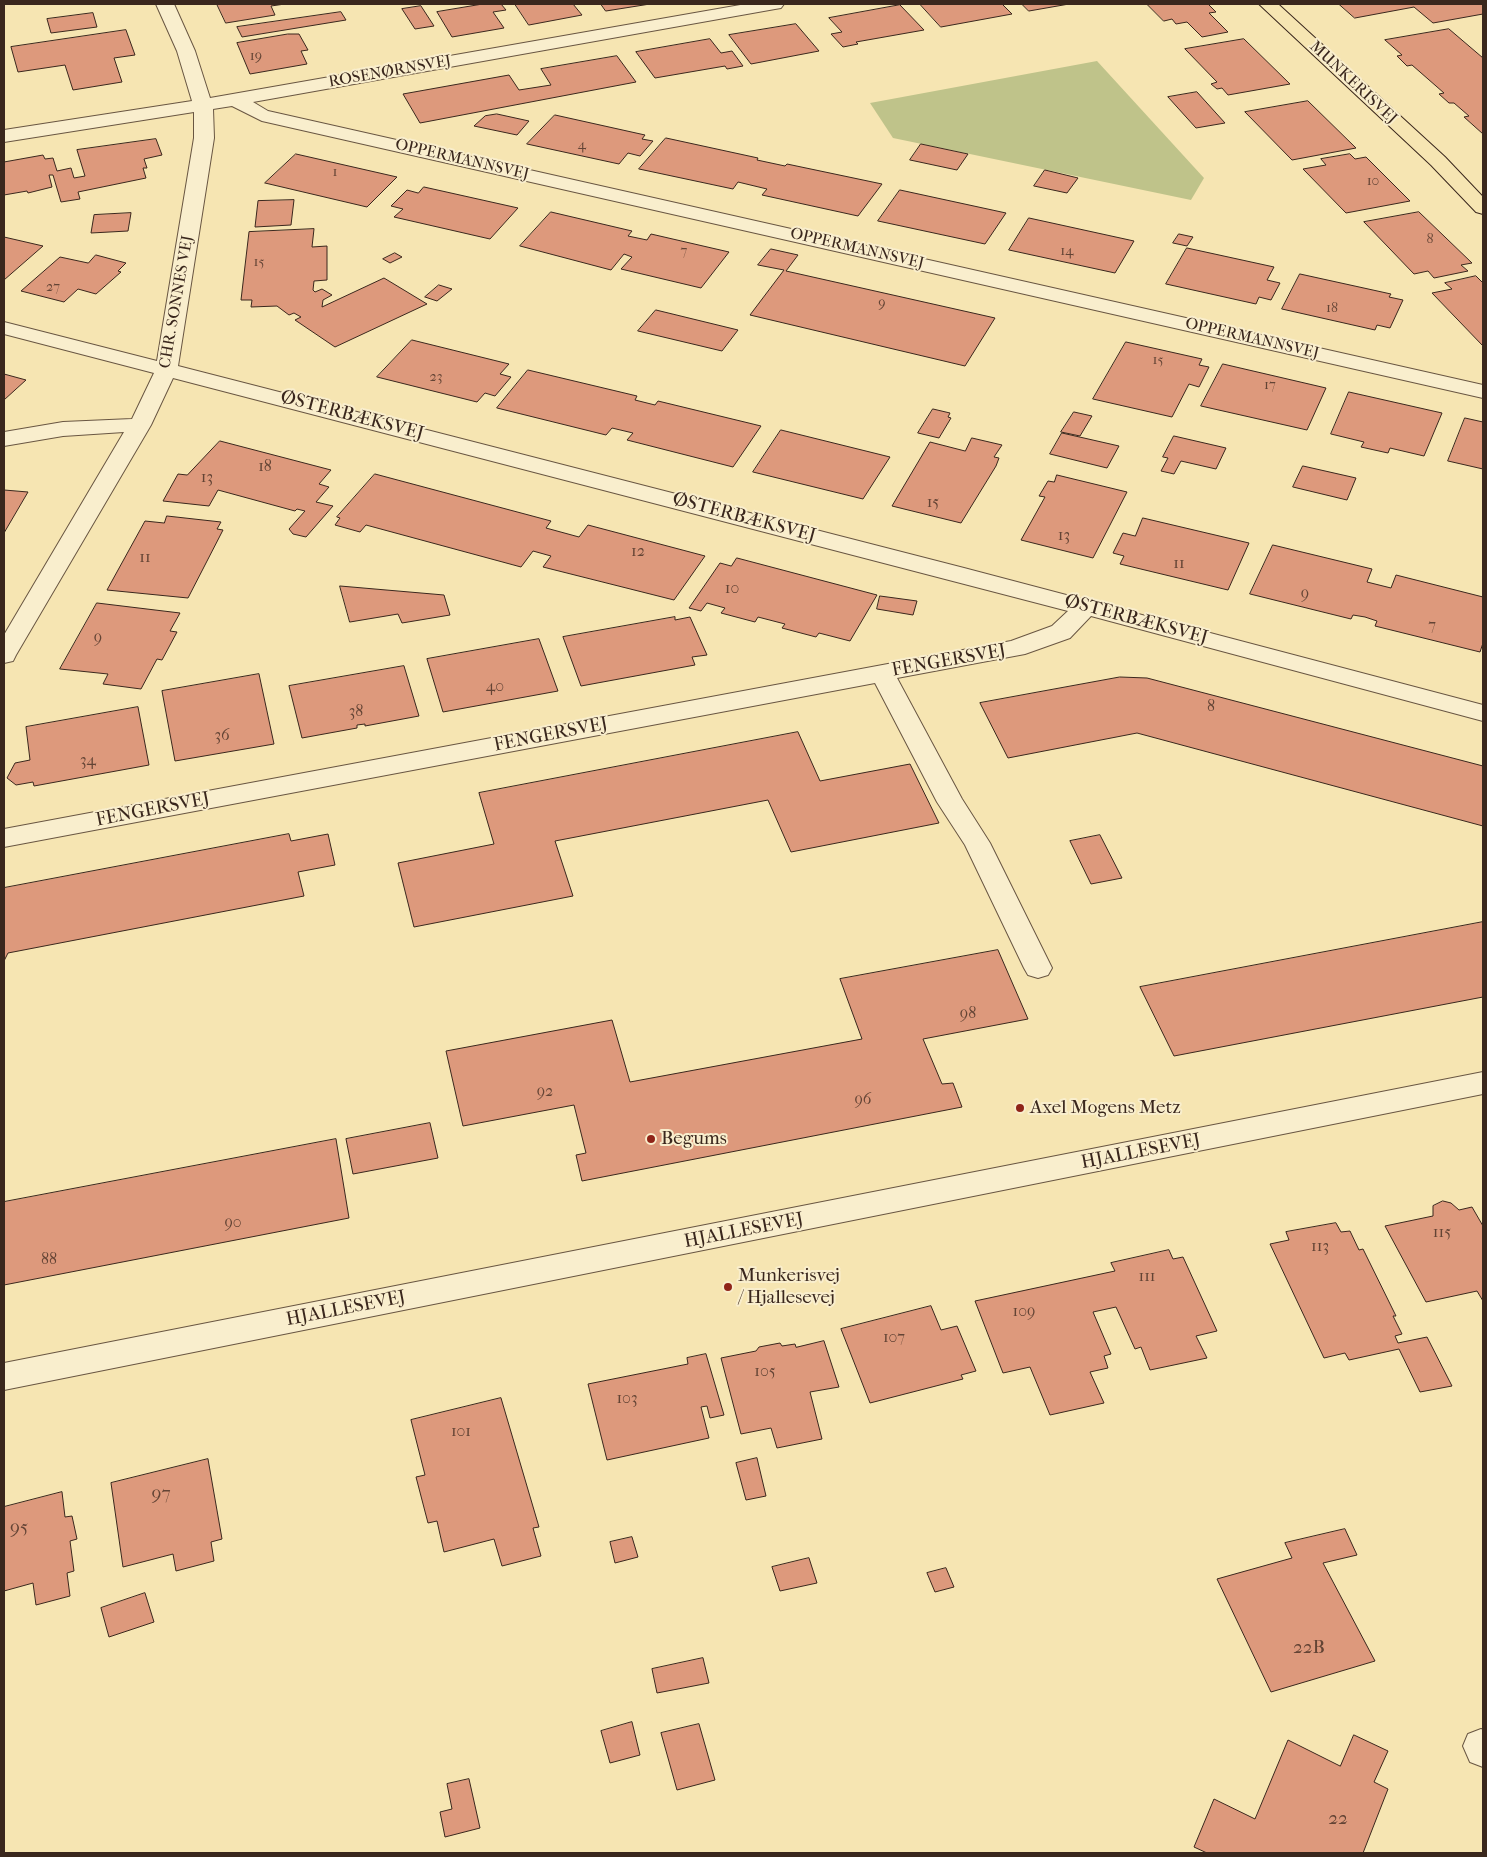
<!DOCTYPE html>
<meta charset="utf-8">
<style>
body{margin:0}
#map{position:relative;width:1487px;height:1857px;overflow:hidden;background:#f6e5b2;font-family:"IM FELL French Canon",serif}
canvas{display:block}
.frame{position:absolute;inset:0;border:5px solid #3a271d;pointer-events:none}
</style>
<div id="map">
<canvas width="1487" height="1857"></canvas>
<div class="frame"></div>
</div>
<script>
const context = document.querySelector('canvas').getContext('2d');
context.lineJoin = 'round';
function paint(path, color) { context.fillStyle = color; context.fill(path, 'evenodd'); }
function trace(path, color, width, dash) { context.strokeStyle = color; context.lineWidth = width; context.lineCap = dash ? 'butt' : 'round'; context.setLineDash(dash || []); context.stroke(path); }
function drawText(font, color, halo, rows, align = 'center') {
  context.font = font + ' "IM FELL French Canon",serif'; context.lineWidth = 4; context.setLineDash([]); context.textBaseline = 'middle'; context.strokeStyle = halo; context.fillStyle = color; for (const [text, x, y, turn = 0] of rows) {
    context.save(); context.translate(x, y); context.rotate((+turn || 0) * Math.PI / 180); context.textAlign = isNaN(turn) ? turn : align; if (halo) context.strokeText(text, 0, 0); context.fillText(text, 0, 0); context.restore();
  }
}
paint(new Path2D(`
 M1097 61 1204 178 1191 200 893 138 870 103Z`), '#bfc38a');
const building = new Path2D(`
 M217 4H285L271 6 275 15 226 23Z
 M483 4H501L506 10 493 12 504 28 452 37 437 12Z
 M515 4H573L582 15 529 25Z
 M601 4H650L606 11Z
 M920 4H1002L1012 14 941 27Z
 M1022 4H1069L1029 11Z
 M1147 4H1208L1216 12 1209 13 1228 32 1202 37 1187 22 1176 24 1172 19 1164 21Z
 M1339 4H1483V14L1433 23 1414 7 1355 18Z
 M900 5 924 30 856 42 858 44 843 47 831 34 842 32 829 18Z
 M421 6 434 26 415 29 402 9Z
 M341 12 346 20 242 37 237 27Z
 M93 13 97 27 51 33 47 19Z
 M796 24 819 51 751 64 729 35Z
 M1449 29 1483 58V134L1464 117 1469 116 1454 103H1449L1439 94 1444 93 1412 65 1407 66 1397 56 1402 55 1385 40Z
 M126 30 135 55 114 58 122 82 73 90 65 65 18 72 11 47Z
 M288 34H299L308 50 301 51 307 64 250 74 237 43Z
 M710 39 721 53 732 51 743 66 727 69 725 66 655 78 636 52Z
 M1244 39 1290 84 1228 95 1222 88 1217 89 1211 84 1217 82 1185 49Z
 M617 56 636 82 420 123 403 94 509 75 519 90 551 85 541 69Z
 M1197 92 1225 123 1196 128 1168 97Z
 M1308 101 1356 148 1292 160 1245 112Z
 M497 114 529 121 517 135 474 126 485 116Z
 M555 115 645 135 642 139 653 141 640 156 628 153 619 164 527 144Z
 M666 138 758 158 757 160 785 166 787 164 882 184 858 216 762 195 767 189 738 182 733 189 639 169Z
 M156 139 162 155 144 159 147 168H143L146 178 78 192 80 199 61 202 53 175H49L52 187 28 193 27 191 4 195V162L43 155 45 159 53 158 57 171 71 168 74 178 85 176 77 150Z
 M921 144 968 154 957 170 910 160Z
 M296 154 397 177 367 207 265 183Z
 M1350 154 1355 159 1366 157 1410 201 1346 213 1303 169 1326 165 1321 159Z
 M1045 170 1078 178 1067 193 1034 186Z
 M424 187 518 208 490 239 394 217 403 209 391 206 407 190 418 193Z
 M900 190 1006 213 985 244 878 221Z
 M294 200 291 225 255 227 258 201Z
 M551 212 632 231 628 236 647 240 651 234 729 252 701 288 621 269 632 257 624 254 611 270 520 246Z
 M1419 212 1472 263 1461 265 1468 271 1434 278 1428 271 1414 274 1364 222Z
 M131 213 128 231 91 233 94 215Z
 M1029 218 1134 241 1115 273 1009 250Z
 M314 229 312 247 327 246V280L314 281 313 290 315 292 322 289 332 295 323 300 322 307 384 278 427 304 335 347 295 320 301 317 294 313 289 315 277 306 251 307 252 300H241L249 232Z
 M1179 234 1193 237 1187 246 1173 243Z
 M4 237 43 246 4 280Z
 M1187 248 1274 267 1267 280 1280 283 1271 300 1259 297 1256 304 1166 284Z
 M771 249 798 255 786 271 995 318 965 366 750 315 784 270 758 265Z
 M395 253 402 257 390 263 383 259Z
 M96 255 126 263 118 271 121 272 96 294 78 289 64 302 21 291 60 257 88 263Z
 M1300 274 1391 294 1389 297 1403 300 1390 328 1377 325 1375 330 1282 309Z
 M1476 276 1483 283V346L1432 293 1452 289 1445 283Z
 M439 285 452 289 437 301 425 297Z
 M656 310 738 330 722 351 638 331Z
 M412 340 509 364 500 374 511 377 495 396 485 393 477 402 377 377Z
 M1126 342 1202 359 1199 365 1209 367 1199 387 1189 384 1172 417 1093 399Z
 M1223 364 1326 388 1307 430 1201 406Z
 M528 370 637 396 635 400 655 405 658 401 761 426 733 467 627 440 633 433 612 428 606 435 497 408Z
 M4 374 26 380 4 400Z
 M1349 392 1442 413 1424 456 1390 448 1388 453 1361 447 1364 442 1331 434Z
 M933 409 950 413 948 417 951 418 939 438 918 433Z
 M1074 412 1092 416 1080 436 1061 432Z
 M1465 418 1483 422V469L1448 461Z
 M781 430 890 457 863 499 753 472Z
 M1062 433 1119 446 1107 468 1050 454Z
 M1174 436 1226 448 1216 469 1181 461 1174 474 1161 471 1168 458 1163 457Z
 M972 438 1002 445 994 457 999 458 996 466 961 523 892 506 930 442 965 451Z
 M220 441 331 470 319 484 329 487 316 502 333 506 306 537 293 534 289 529 305 511 297 509 295 511 218 490 209 506 163 501 178 474 187 475Z
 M1303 466 1356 478 1347 500 1293 487Z
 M375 474 551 521 546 528 579 537 588 525 705 556 674 600 543 567 551 556 533 551 521 567 366 525 360 532 335 525 340 518 337 517Z
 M1057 475 1127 492 1093 558 1021 540 1045 497 1039 496 1048 481 1054 482Z
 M4 490 28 492 4 533Z
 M167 516 221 522 217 529 223 530 188 598 107 590 145 521 164 523Z
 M1143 518 1249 543 1228 590 1120 564 1124 556 1113 553 1123 533 1135 536Z
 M1273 545 1372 569 1367 582 1391 588 1396 575 1483 597V643L1480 652 1375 626 1377 621 1365 617 1353 615 1351 619 1250 594Z
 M737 558 877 595 850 641 819 633 816 637 782 628 785 624 758 617 755 622 721 613 725 608 707 603 701 611 689 608 720 563 731 566Z
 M340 586 444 595 450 615 402 623 398 614 350 622Z
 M880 596 917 601 913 615 877 609Z
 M97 603 180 613 170 631 177 632 162 660 157 659 141 689 103 684 108 674 60 669Z
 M675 617V620L690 617 707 655 692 657 695 665 581 686 563 637Z
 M539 639 558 691 443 712 427 659Z
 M404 666 419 716 365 726V724L357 725V728L302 738 289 686Z
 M259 674 274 744 175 761 162 691Z
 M1120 677 1147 678 1483 766V826L1137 733 1008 758 980 703Z
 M138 707 149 765 34 786 33 782 16 785 7 778 15 763 30 760 26 727Z
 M798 732 820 781 910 764 939 823 791 852 768 800 555 841 573 896 414 927 398 863 494 844 479 793Z
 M289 834 291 841 328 834 335 865 298 872 304 896 8 953 4 961V888Z
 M1100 835 1122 878 1091 884 1070 841Z
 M1483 922V997L1174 1056 1140 987Z
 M998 950 1028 1019 923 1039 942 1084 953 1083 962 1107 582 1181 576 1155 586 1153 574 1105 463 1126 446 1051 612 1020 630 1082 862 1039 840 979Z
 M430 1123 438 1158 353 1174 346 1139Z
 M336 1139 349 1218 4 1285V1202Z
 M1443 1201 1451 1203 1459 1210 1472 1207 1483 1226V1301L1477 1291 1426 1302 1385 1226 1433 1216V1206Z
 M1336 1223 1341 1232 1350 1231 1359 1250 1363 1249 1396 1316H1393L1402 1334 1395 1336 1398 1343 1427 1337 1452 1386 1420 1392 1399 1349 1349 1360 1345 1353 1324 1358 1270 1244 1289 1240 1286 1232Z
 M1169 1250 1173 1259 1183 1257 1217 1331 1196 1336 1207 1358 1150 1370 1141 1347 1135 1349 1116 1307 1093 1312 1111 1354 1104 1356 1108 1368 1090 1372 1104 1403 1050 1415 1030 1367 1003 1373 975 1301 1115 1271 1111 1263Z
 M931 1306 941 1330 957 1326 976 1371 961 1375 963 1379 870 1403 841 1329Z
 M824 1341 839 1387 810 1392 822 1439 777 1448 771 1428 741 1434 721 1358 756 1351 759 1347 780 1343 782 1346 795 1344 796 1347Z
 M706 1354 724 1415 710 1418 707 1406 701 1407 709 1438 607 1460 588 1384 688 1364 687 1358Z
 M501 1398 539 1527 533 1528 541 1556 502 1566 494 1539 444 1552 437 1521 428 1523 416 1477 425 1475 411 1420Z
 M757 1458 766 1496 746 1500 736 1463Z
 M208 1459 222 1539 211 1542 214 1561 176 1571 173 1554 123 1567 111 1483Z
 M62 1492 65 1517 72 1516 77 1539 70 1541 74 1571 67 1573 70 1596 36 1605 33 1583 4 1591V1507Z
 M1345 1529 1357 1555 1323 1563 1375 1661 1271 1692 1217 1579 1292 1558 1285 1543Z
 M632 1537 638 1557 615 1563 610 1542Z
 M809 1558 817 1583 780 1591 772 1567Z
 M946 1568 954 1587 935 1592 927 1573Z
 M145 1593 154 1622 109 1637 101 1608Z
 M703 1658 709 1683 657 1693 652 1669Z
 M632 1722 640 1755 610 1763 601 1731Z
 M699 1724 715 1780 677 1790 661 1733Z
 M1354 1735 1388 1751 1374 1782 1388 1789 1363 1853H1207L1194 1847 1214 1799 1255 1819 1288 1740 1340 1766Z
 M469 1779 480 1828 445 1837 440 1812 452 1809 447 1784Z`);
paint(building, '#dd997c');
trace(building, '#3a271d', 1);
const minor = new Path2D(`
 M156 4H174L195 51 210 98 746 4H784L781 8 775 9 253 102 268 111 1483 385V398L262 121 232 106 213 109 214 138 178 366 964 568 1483 705V721L1091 616 1070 638 1025 654 897 678 962 799 990 843 1052 968 1048 975 1038 978 1028 975 1024 968 965 845 937 802 875 683 4 847V829L1011 641 1052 626 1068 611 173 378 151 425 16 655 13 661 4 663V635L124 432 63 436 4 446V432L63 422 132 419 154 373 4 334V322L157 361 194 138V112L4 142V130L192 101 177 51Z
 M1483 1072V1094L4 1390V1363Z
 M1481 1729 1483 1730V1767L1470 1762 1463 1746 1468 1734Z`);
const major = new Path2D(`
 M1259 4H1278L1445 157 1483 197V214L1476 212 1431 165Z`);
trace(minor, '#695642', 2);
trace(major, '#3a271d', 2);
paint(minor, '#f9eecd');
paint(major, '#f6e5b2');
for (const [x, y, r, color] of [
 [1020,1108,5,"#8f2418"],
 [651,1139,5,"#8f2418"],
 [728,1287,5,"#8f2418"]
]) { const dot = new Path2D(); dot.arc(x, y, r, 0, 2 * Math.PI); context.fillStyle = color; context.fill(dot); trace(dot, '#f9eecd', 2); }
drawText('14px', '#634435', null, [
 ["19",256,57],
 ["4",582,146],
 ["1",335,173],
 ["10",1373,182],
 ["8",1430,240],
 ["7",684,252],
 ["14",1067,252],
 ["15",259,263],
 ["27",53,288],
 ["9",882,304],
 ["18",1332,309],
 ["15",1158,361],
 ["23",436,378],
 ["17",1270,386]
]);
drawText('16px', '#3a271d', '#f9eecd', [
 ["ROSENØRNSVEJ",390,72,-10],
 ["MUNKERISVEJ",1353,83,43],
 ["OPPERMANNSVEJ",462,160,13],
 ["OPPERMANNSVEJ",857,249,13],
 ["CHR. SONNES VEJ",177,302,-80],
 ["OPPERMANNSVEJ",1252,339,13]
]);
drawText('16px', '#634435', null, [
 ["18",265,467],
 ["13",207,478],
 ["15",933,503],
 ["13",1064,536],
 ["12",638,552],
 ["11",145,558],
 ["11",1179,564],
 ["10",732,589],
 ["9",1305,594],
 ["7",1432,626],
 ["9",98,638],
 ["40",495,687],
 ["8",1211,707],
 ["38",356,712],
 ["36",222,736],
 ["34",88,761],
 ["98",968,1014],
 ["92",545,1092],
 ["96",863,1100],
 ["90",233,1223],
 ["115",1442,1233],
 ["113",1320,1247],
 ["88",49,1260],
 ["111",1147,1277],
 ["109",1024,1312],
 ["107",894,1338],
 ["105",765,1372],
 ["103",627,1399],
 ["101",461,1432]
]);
drawText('19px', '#3a271d', '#f9eecd', [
 ["ØSTERBÆKSVEJ",352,416,15],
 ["ØSTERBÆKSVEJ",744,518,15],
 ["ØSTERBÆKSVEJ",1136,620,15],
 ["FENGERSVEJ",949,661,-10],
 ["FENGERSVEJ",551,735,-11],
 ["FENGERSVEJ",153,810,-11],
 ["HJALLESEVEJ",1141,1152,-11],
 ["HJALLESEVEJ",744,1231,-11],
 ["HJALLESEVEJ",346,1309,-11]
]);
drawText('19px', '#3a271d', '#f9eecd', [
 ["Axel Mogens Metz",1030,1108],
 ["Begums",661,1139],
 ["Munkerisvej",738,1276],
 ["/ Hjallesevej",738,1298]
], 'left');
drawText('19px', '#634435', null, [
 ["97",161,1494],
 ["95",19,1528],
 ["22B",1309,1648],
 ["22",1338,1819]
]);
</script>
